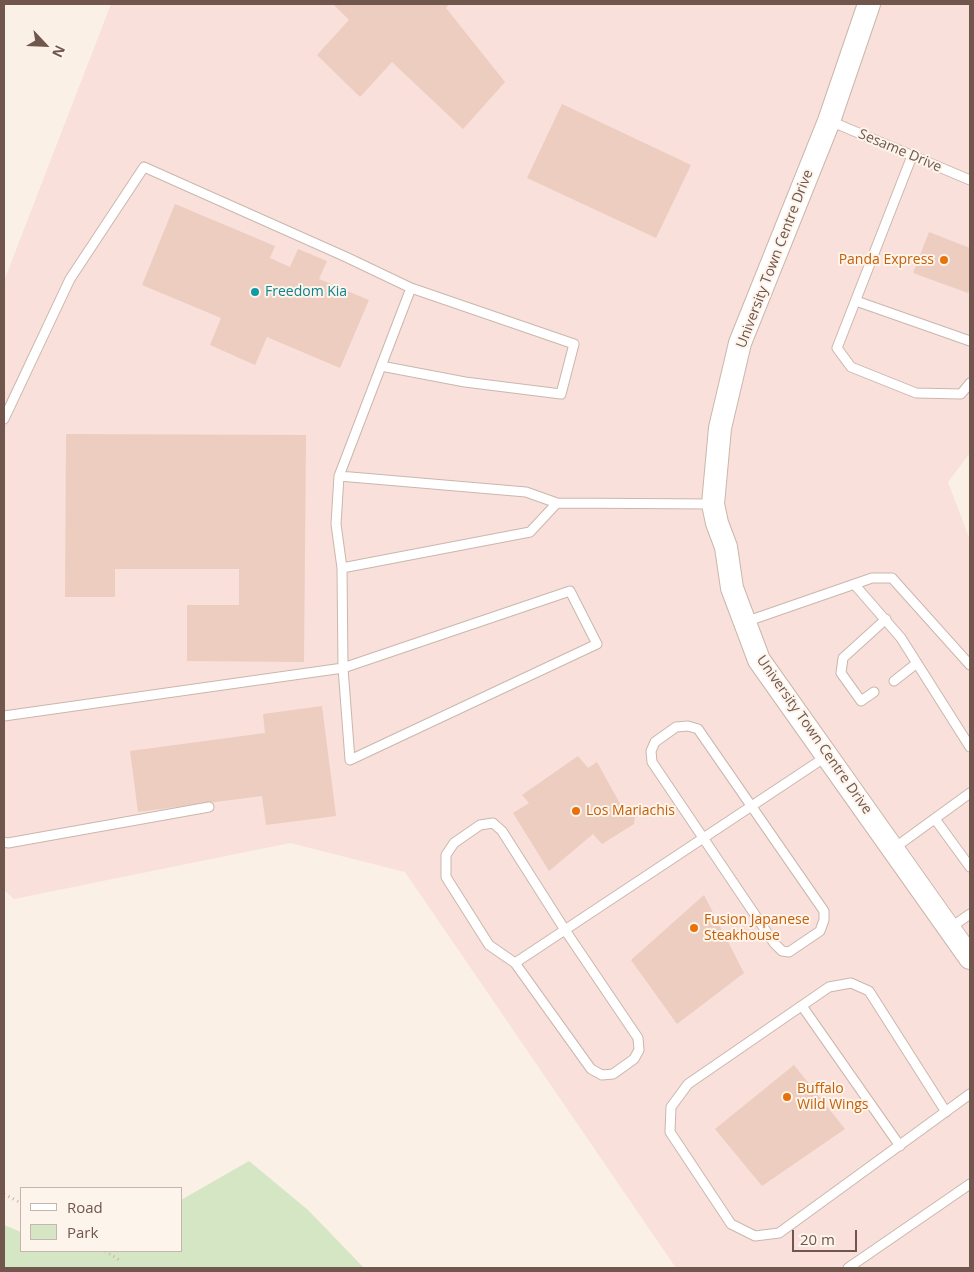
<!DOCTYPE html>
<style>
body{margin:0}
#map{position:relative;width:974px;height:1272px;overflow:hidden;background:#faf0e5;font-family:"Open Sans",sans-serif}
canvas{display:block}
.frame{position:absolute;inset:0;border:5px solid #70564d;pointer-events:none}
.legend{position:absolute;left:20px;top:1187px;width:162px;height:65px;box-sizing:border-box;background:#fdf4eb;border:1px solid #c5b5ac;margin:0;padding:6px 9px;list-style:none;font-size:15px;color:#70564d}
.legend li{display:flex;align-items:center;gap:10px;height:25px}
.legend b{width:25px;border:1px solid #c5b5ac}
.north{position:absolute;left:20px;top:20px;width:50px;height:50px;-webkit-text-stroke:4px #fdf4eb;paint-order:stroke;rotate:115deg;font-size:14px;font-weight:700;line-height:20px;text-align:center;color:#70564d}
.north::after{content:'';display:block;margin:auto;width:18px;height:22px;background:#70564d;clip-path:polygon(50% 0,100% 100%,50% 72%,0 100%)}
.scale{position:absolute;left:792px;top:1230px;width:65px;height:22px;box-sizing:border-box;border:2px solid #70564d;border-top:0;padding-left:6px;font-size:15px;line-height:18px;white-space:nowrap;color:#70564d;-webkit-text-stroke:4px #fdf4eb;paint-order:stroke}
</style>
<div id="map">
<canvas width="974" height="1272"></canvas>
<div class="frame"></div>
<ul class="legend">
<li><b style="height:6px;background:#fff"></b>Road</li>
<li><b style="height:14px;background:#d5e6c5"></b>Park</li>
</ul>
<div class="north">N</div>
<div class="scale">20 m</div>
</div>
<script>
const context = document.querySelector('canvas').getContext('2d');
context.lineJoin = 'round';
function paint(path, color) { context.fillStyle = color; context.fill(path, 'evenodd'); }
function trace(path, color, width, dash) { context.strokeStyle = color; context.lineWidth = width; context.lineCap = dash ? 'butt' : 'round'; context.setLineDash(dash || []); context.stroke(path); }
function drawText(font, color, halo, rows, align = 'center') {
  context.font = font + ' "Open Sans",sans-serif'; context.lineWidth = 4; context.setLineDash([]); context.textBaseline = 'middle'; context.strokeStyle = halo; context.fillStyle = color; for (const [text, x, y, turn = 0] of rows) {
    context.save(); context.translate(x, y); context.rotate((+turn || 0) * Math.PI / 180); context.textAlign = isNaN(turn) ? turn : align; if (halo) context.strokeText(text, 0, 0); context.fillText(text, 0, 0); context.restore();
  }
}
paint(new Path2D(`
 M111 4H970V453L948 482 970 540V1268H676L405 872 290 843 14 899 4 890V281Z`), '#f9e0da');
paint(new Path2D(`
 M249 1161 308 1210 364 1268H4V1225L21 1232V1251H181V1200Z`), '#d5e6c5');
paint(new Path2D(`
 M333 4H449L446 8 505 82 463 129 392 62 360 97 317 55 349 20Z
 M562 104 691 165 656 238 527 178Z
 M175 204 275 246 270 258 290 267 298 249 327 261 319 279 369 300 340 368 267 337 255 365 210 345 221 318 142 285Z
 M929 232 970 248V287L968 293 913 273Z
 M66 434 306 435 304 662 187 661V605H239V569H115V597H65Z
 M322 706 336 816 266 825 262 796 138 812 130 751 265 733 263 714Z
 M578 756 588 768 597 762 623 809 636 807 634 824 602 844 593 834 549 871 513 813 529 803 522 795Z
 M704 895 744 973 677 1024 631 960Z
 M794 1065 845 1129 762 1186 715 1129Z`), '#edcdbf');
const service = new Path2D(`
 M830 121 970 180
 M912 156 837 348 851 367 916 393 961 394 970 383
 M856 301 970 341
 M4 419 70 279 144 167 346 257 411 288
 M339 476 411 288 574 344 561 394 465 382 381 366
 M557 503 530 532 342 568 336 524 339 476 526 492 557 503 713 504
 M854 584 901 638 970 747
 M745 622 872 578H892L970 665
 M894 681 917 663
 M874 692 861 701 841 673 843 658 886 619
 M4 716 343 668 570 591 597 644 350 760 343 668 342 568
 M688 726 698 729 824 911V920L820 931 789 952 782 951 774 943 652 762 651 751 655 742 676 727Z
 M935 819 970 867
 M4 842 8 843 209 807
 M893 849 970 793
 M950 928 970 914
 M515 963 591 1069 602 1075 613 1074 634 1059 639 1050 638 1038 565 930 502 831 493 823 480 825 454 843 446 855V877L489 945 515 963C619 894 723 825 827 756
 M802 1006 900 1146
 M946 1112 869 991 851 983 829 987 688 1084 671 1107 670 1132 731 1224 755 1236 779 1233 970 1094
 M848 1268 970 1184`);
const tertiary = new Path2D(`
 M869 4 829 121 740 343 720 428 713 504 717 523 726 547 732 588 759 660 970 958`);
trace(service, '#cab7ac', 11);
trace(tertiary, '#cab7ac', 24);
trace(new Path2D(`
 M4 1194 21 1203
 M105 1251 121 1261`), '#d1b0a3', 3, [1, 4]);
trace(service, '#fff', 9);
trace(tertiary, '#fff', 22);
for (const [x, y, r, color] of [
 [944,260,5,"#e8710a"],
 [255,292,5,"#0f9aa8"],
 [576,811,5,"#e8710a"],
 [694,928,5,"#e8710a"],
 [787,1097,5,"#e8710a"]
]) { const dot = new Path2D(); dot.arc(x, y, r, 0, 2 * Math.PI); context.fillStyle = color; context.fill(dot); trace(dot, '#fdf4eb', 2); }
drawText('14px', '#70564d', '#fdf4eb', [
 ["Sesame Drive",900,151,23],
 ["University Town Centre Drive",775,259,-69],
 ["University Town Centre Drive",814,735,55]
]);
drawText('14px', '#c56008', '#fdf4eb', [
 ["Panda Express",934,260,"right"],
 ["Los Mariachis",586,811],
 ["Fusion Japanese",704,920],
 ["Steakhouse",704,936],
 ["Buffalo",797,1089],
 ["Wild Wings",797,1105]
], 'left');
drawText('14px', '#0d838f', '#fdf4eb', [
 ["Freedom Kia",265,292]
], 'left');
</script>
